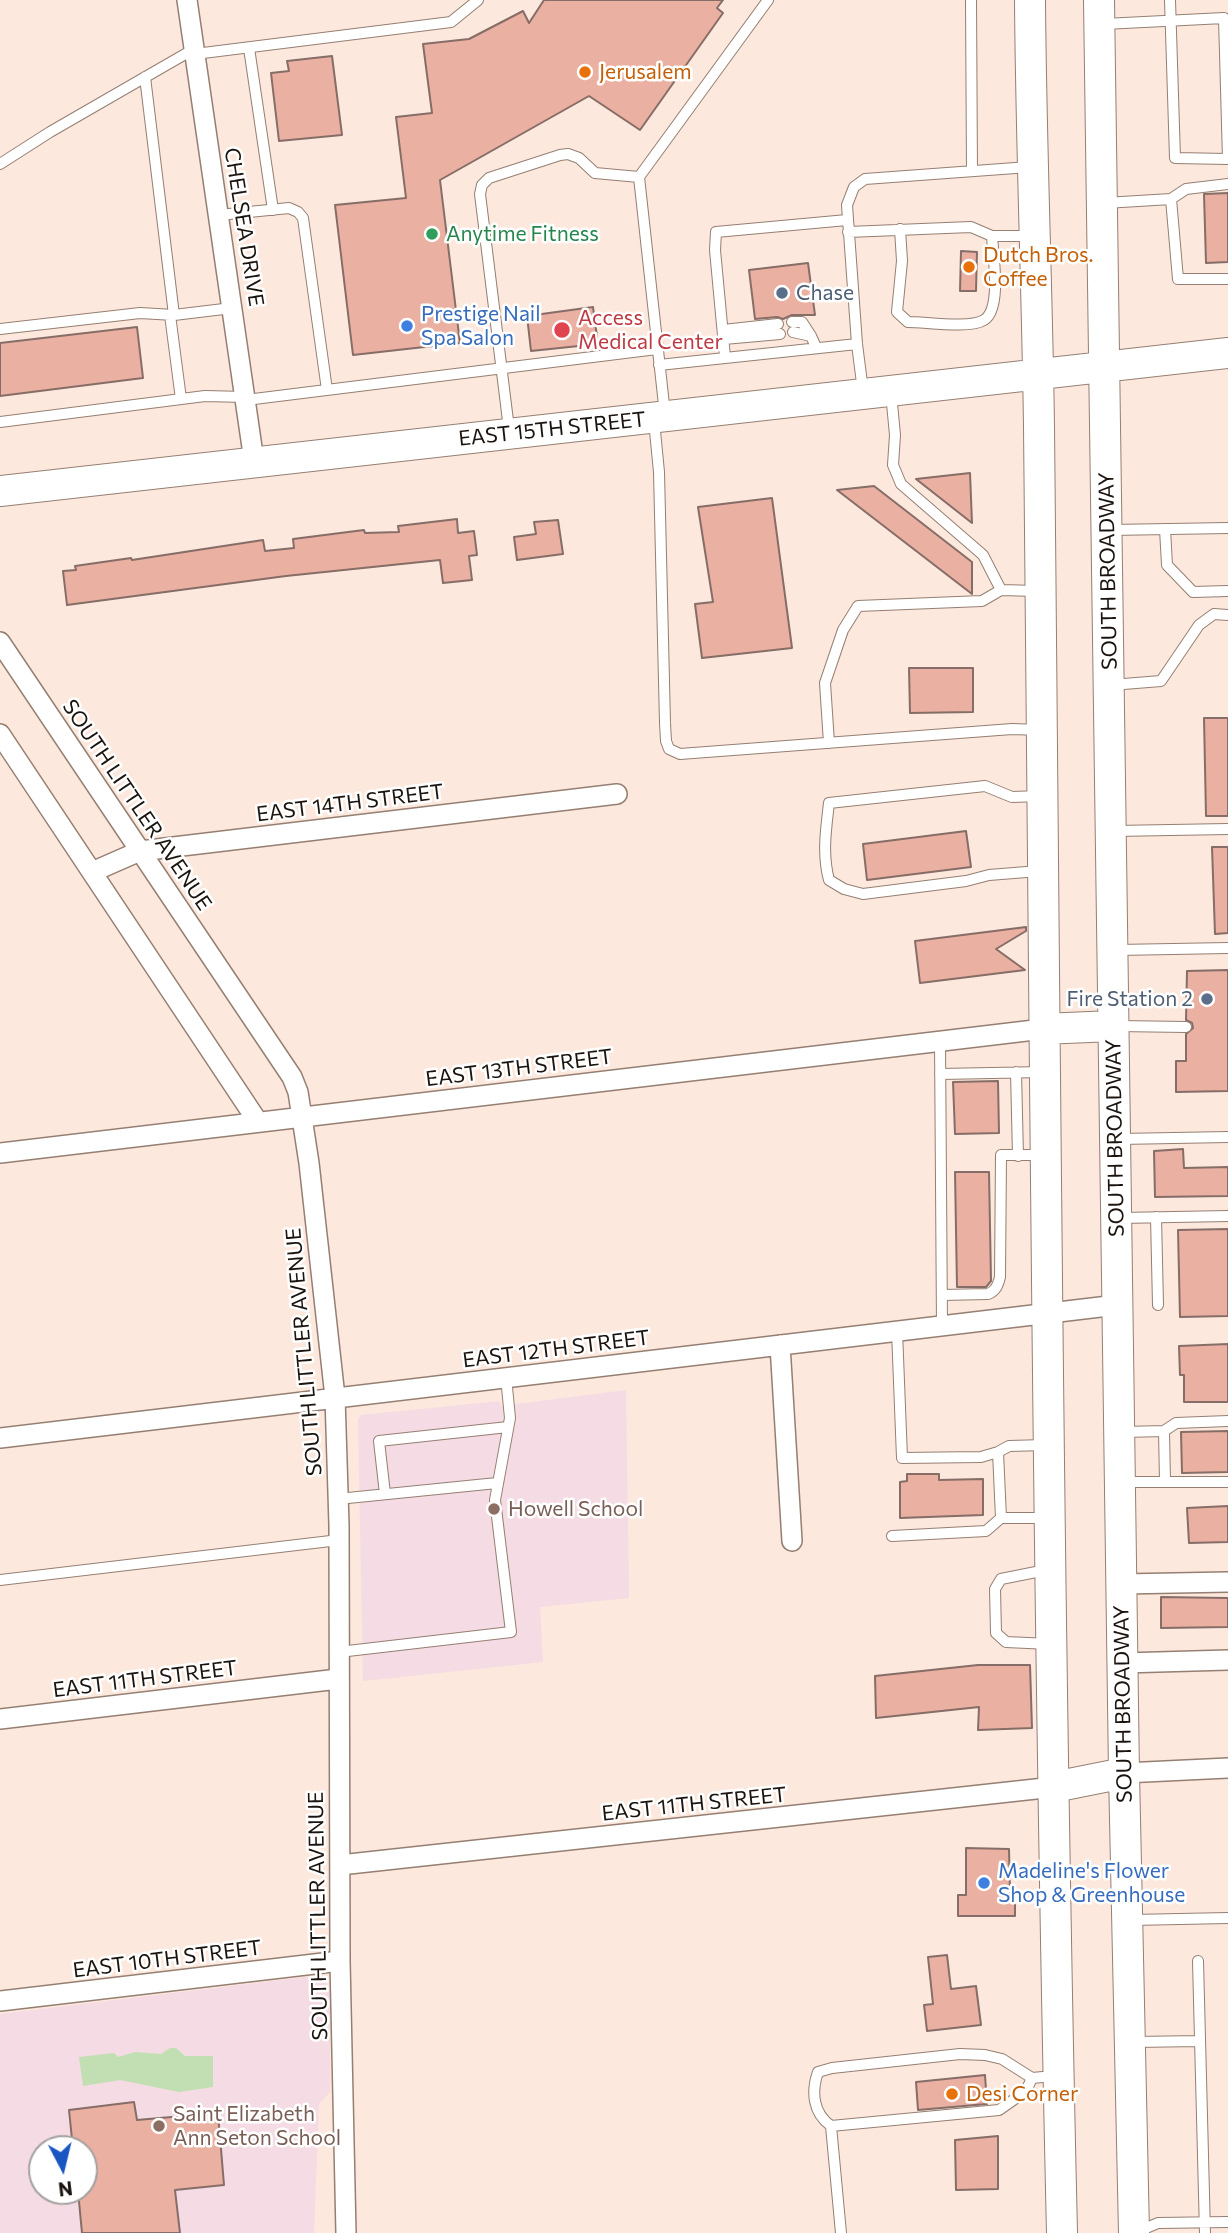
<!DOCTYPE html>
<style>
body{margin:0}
#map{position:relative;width:1228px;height:2233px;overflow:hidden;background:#fce8dd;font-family:Commissioner,sans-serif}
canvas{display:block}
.north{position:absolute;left:28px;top:2135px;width:70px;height:70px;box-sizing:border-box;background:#fff;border:2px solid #a4a19f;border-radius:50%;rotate:173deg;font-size:19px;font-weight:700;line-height:28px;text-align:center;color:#1b130e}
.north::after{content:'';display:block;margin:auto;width:24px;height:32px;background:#1956c2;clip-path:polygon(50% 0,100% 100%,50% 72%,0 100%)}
</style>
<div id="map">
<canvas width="1228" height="2233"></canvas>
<div class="north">N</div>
</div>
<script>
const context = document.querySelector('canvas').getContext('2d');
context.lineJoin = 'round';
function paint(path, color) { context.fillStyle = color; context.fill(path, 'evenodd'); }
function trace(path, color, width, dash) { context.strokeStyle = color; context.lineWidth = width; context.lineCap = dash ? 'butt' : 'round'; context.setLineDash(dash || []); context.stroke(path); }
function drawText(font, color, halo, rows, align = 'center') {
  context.font = font + ' Commissioner,sans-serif'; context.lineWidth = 5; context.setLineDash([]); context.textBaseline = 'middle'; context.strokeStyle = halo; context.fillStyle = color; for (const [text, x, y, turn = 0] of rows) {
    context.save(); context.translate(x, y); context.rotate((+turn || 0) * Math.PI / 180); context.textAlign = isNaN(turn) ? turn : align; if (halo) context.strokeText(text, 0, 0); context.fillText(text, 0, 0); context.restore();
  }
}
paint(new Path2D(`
 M626 1390 629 1598 540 1607 543 1662 363 1681 358 1419 361 1415 500 1401 501 1406Z
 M313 1976 324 1979 330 1991V2092L319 2104 314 2233H0V2014ZM42 2149H84V2191H42Z`), '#f4dbe4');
paint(new Path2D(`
 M170 2048H176L185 2056H213V2087L179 2092 120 2080 83 2086 79 2057 114 2053 118 2057 135 2052 161 2054Z`), '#c1dfb2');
const building = new Path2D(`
 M544 0H723L717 8 723 13 640 130 589 96 440 180 460 343 353 355 335 205 406 198 396 117 432 113 423 44 469 39 523 11 529 23Z
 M332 56 342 135 279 141 271 73 289 71 287 61Z
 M1228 193V262L1206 263 1204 194Z
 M961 251 977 252 976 291H960Z
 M808 263 815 315H792L783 319 777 317 755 319 749 270Z
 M593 307 598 344 531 351 527 316Z
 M137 327 143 378 0 396V343Z
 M970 473 972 523 916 479Z
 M874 486 972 562V594L837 490Z
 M772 498 792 648 702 658 695 604 713 602 698 507Z
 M457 519 458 533 474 531 477 555 469 556 472 580 443 583 440 560 286 576 67 605 63 571 76 570 75 566 131 558 132 560 263 540 265 551 294 548 293 539 364 530 365 533 399 532 398 526Z
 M558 520 563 554 517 560 514 537 536 534 534 522Z
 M909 668H973V712L910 713Z
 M1204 718H1228V816H1206Z
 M966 831 971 867 867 880 863 844Z
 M1212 847H1228V933L1215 934Z
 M1026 927V931L996 949 1025 970 920 983 915 941Z
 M1228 970V1091L1176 1092V1061H1186V1034L1193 1028 1192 1023 1186 1020 1187 971Z
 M998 1081 999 1133 955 1134 953 1082Z
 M1183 1149 1184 1168 1228 1167V1196L1155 1197 1154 1151Z
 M955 1172H989L991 1281 986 1287H957Z
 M1228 1229V1316L1180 1317 1178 1230Z
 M1228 1344V1402H1184V1375H1180L1179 1346Z
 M1228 1431V1472L1182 1473 1181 1432Z
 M907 1474H939V1480L983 1479V1515L900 1518V1482L907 1481Z
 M1228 1506V1542L1189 1543 1187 1508Z
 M1161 1597 1228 1598V1627L1161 1628Z
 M978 1665H1030L1032 1728 978 1730 979 1707 876 1718 875 1676Z
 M966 1848 1009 1849 1010 1893H1015V1916H958V1895H966Z
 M947 1955 951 1989 976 1986 981 2025 927 2031 924 2005 933 2004 928 1957Z
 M985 2075 987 2104 918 2110 916 2082Z
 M134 2102 137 2120 218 2113 224 2185 175 2190 180 2233H82L78 2191H84V2149H73L69 2110Z
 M998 2136V2189L956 2190 955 2140Z`);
paint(building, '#eab0a2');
trace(building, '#866d67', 2);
const service = new Path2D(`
 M971 0 972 171
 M1170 0 1175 158 1228 159
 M1104 24 1224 18 1228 159
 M249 48 273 210
 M195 54 451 22 478 0
 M145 77 174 315
 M0 164 50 132 194 49
 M1171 199 1186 189 1228 184
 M1105 203 1171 199 1178 279H1228
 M219 215 289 208 298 212 303 218 327 390
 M900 229 902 261 897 312 908 322C926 322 970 329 984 320 1002 309 993 255 992 236
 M848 232 971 227 992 236H1031
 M170 315 181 399
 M792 322H802L811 336
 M0 329 140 313 174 315 232 308
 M723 330 778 324
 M793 332 811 336 816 347
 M724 339 780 334
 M725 357 715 250 716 232 847 220
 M659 365 857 344
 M863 391 857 344 847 205 854 187 865 179 1029 167
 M891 393 895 435 893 465 901 484 983 555 1001 590
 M246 400 657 349
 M665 414 639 177 768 0
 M654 421 659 472 665 723 666 741 669 749 680 754 1012 729 1040 730
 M0 422 205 396 245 397
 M509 429 480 194 482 185 489 178 560 155 568 154 579 158 595 173 639 177
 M1165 529 1167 565 1193 592 1228 591
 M1110 530 1228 528
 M1111 685 1161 681 1199 625 1214 614 1228 615
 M829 743 825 683 843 630 858 606 982 601 1001 590 1036 591
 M1114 831 1228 829
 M1039 871 989 875 966 881 863 894 844 889 829 880C822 854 826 829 829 803L985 786 1012 797 1041 796
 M1117 950 1228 948
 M1117 1026 1186 1027
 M940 1041 942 1326
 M1016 1072 1018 1156
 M940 1074 1043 1072
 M1119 1139 1228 1137
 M1156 1217 1158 1305
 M1120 1218 1228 1216
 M942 1295 988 1294C996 1291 998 1285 1000 1277L1001 1155H1041
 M897 1331 902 1458 981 1457 998 1452
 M1164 1431 1176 1423 1228 1421
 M1124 1432 1164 1431 1165 1482
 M1045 1445 1009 1446 998 1452 1001 1518H1046
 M1125 1482H1228
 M385 1494 379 1441 508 1427
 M338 1499 497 1483
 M892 1536 986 1531 1001 1518
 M1046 1570 1001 1579 995 1589 996 1633 1006 1642 1050 1644
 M0 1580 339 1540
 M339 1652 511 1632 495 1500 510 1418 506 1377
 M1131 1920 1228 1918
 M1198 1961 1205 2233
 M1134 2042 1200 2041
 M1032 2078 1026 2091 999 2110 831 2126C813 2113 811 2092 818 2072L832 2068 960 2054 985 2055 1002 2059 1032 2078 1054 2076
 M831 2126 841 2233
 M1139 2231 1158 2223 1228 2222`);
const minor = new Path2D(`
 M187 0 254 461
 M0 642 292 1077 298 1092 309 1163 335 1397 339 1525 340 1961 346 2233
 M0 734 258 1122
 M92 872 140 851 617 794
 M0 1153 1043 1029
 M780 1345 792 1541
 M0 1438 1117 1305
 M1122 1584 1228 1582
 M1123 1663 1228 1660
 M0 1719 338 1679
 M1124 1773 1228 1768
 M340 1865 1054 1787
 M0 2001 340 1961`);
const primary = new Path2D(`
 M1030 0C1031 142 1037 284 1039 426 1045 1029 1048 1631 1062 2233
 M1099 0 1124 1773 1134 2233
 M0 491 1228 353
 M1043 1029 1113 1026
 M1054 1787 1124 1773`);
trace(service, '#957f72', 12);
trace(minor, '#957f72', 22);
trace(primary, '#957f72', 32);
trace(service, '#fff', 10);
trace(minor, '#fff', 19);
trace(primary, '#fff', 30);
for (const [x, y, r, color] of [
 [585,72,7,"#e8710a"],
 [432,234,7,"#2e9e5b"],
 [969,267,7,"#e8710a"],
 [782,293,7,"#5c6f8a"],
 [407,326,7,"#3f7fe0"],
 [562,330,9,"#e0444e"],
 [1207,999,7,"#5c6f8a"],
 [494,1509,7,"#8d6e63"],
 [984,1883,7,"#3f7fe0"],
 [952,2094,7,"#e8710a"],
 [159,2126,7,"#8d6e63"]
]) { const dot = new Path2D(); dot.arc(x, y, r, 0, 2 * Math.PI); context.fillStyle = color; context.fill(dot); trace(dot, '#fff', 2.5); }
drawText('21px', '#c56008', '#fff', [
 ["Jerusalem",599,72],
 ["Dutch Bros.",983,255],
 ["Coffee",983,279],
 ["Desi Corner",966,2094]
], 'left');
drawText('21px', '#1b130e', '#fff', [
 ["CHELSEA DRIVE",244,227,81],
 ["EAST 15TH STREET",552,429,-6],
 ["SOUTH BROADWAY",1108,571,-91],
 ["EAST 14TH STREET",350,803,-7],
 ["SOUTH LITTLER AVENUE",137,805,56],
 ["EAST 13TH STREET",519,1068,-7],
 ["SOUTH BROADWAY",1115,1138,-91],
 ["EAST 12TH STREET",556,1349,-7],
 ["SOUTH LITTLER AVENUE",304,1352,-95],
 ["EAST 11TH STREET",145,1679,-7],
 ["SOUTH BROADWAY",1123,1704,-91],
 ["EAST 11TH STREET",694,1804,-6],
 ["SOUTH LITTLER AVENUE",318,1916,-91],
 ["EAST 10TH STREET",167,1959,-7]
]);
drawText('21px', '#27864d', '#fff', [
 ["Anytime Fitness",446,234]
], 'left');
drawText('21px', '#4e5e75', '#fff', [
 ["Chase",796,293],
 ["Fire Station 2",1193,999,"right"]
], 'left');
drawText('21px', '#366cbe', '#fff', [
 ["Prestige Nail",421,314],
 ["Spa Salon",421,338],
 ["Madeline's Flower",998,1871],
 ["Shop & Greenhouse",998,1895]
], 'left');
drawText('21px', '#be3a42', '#fff', [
 ["Access",578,318],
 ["Medical Center",578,342]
], 'left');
drawText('21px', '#785e54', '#fff', [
 ["Howell School",508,1509],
 ["Saint Elizabeth",173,2114],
 ["Ann Seton School",173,2138]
], 'left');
</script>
